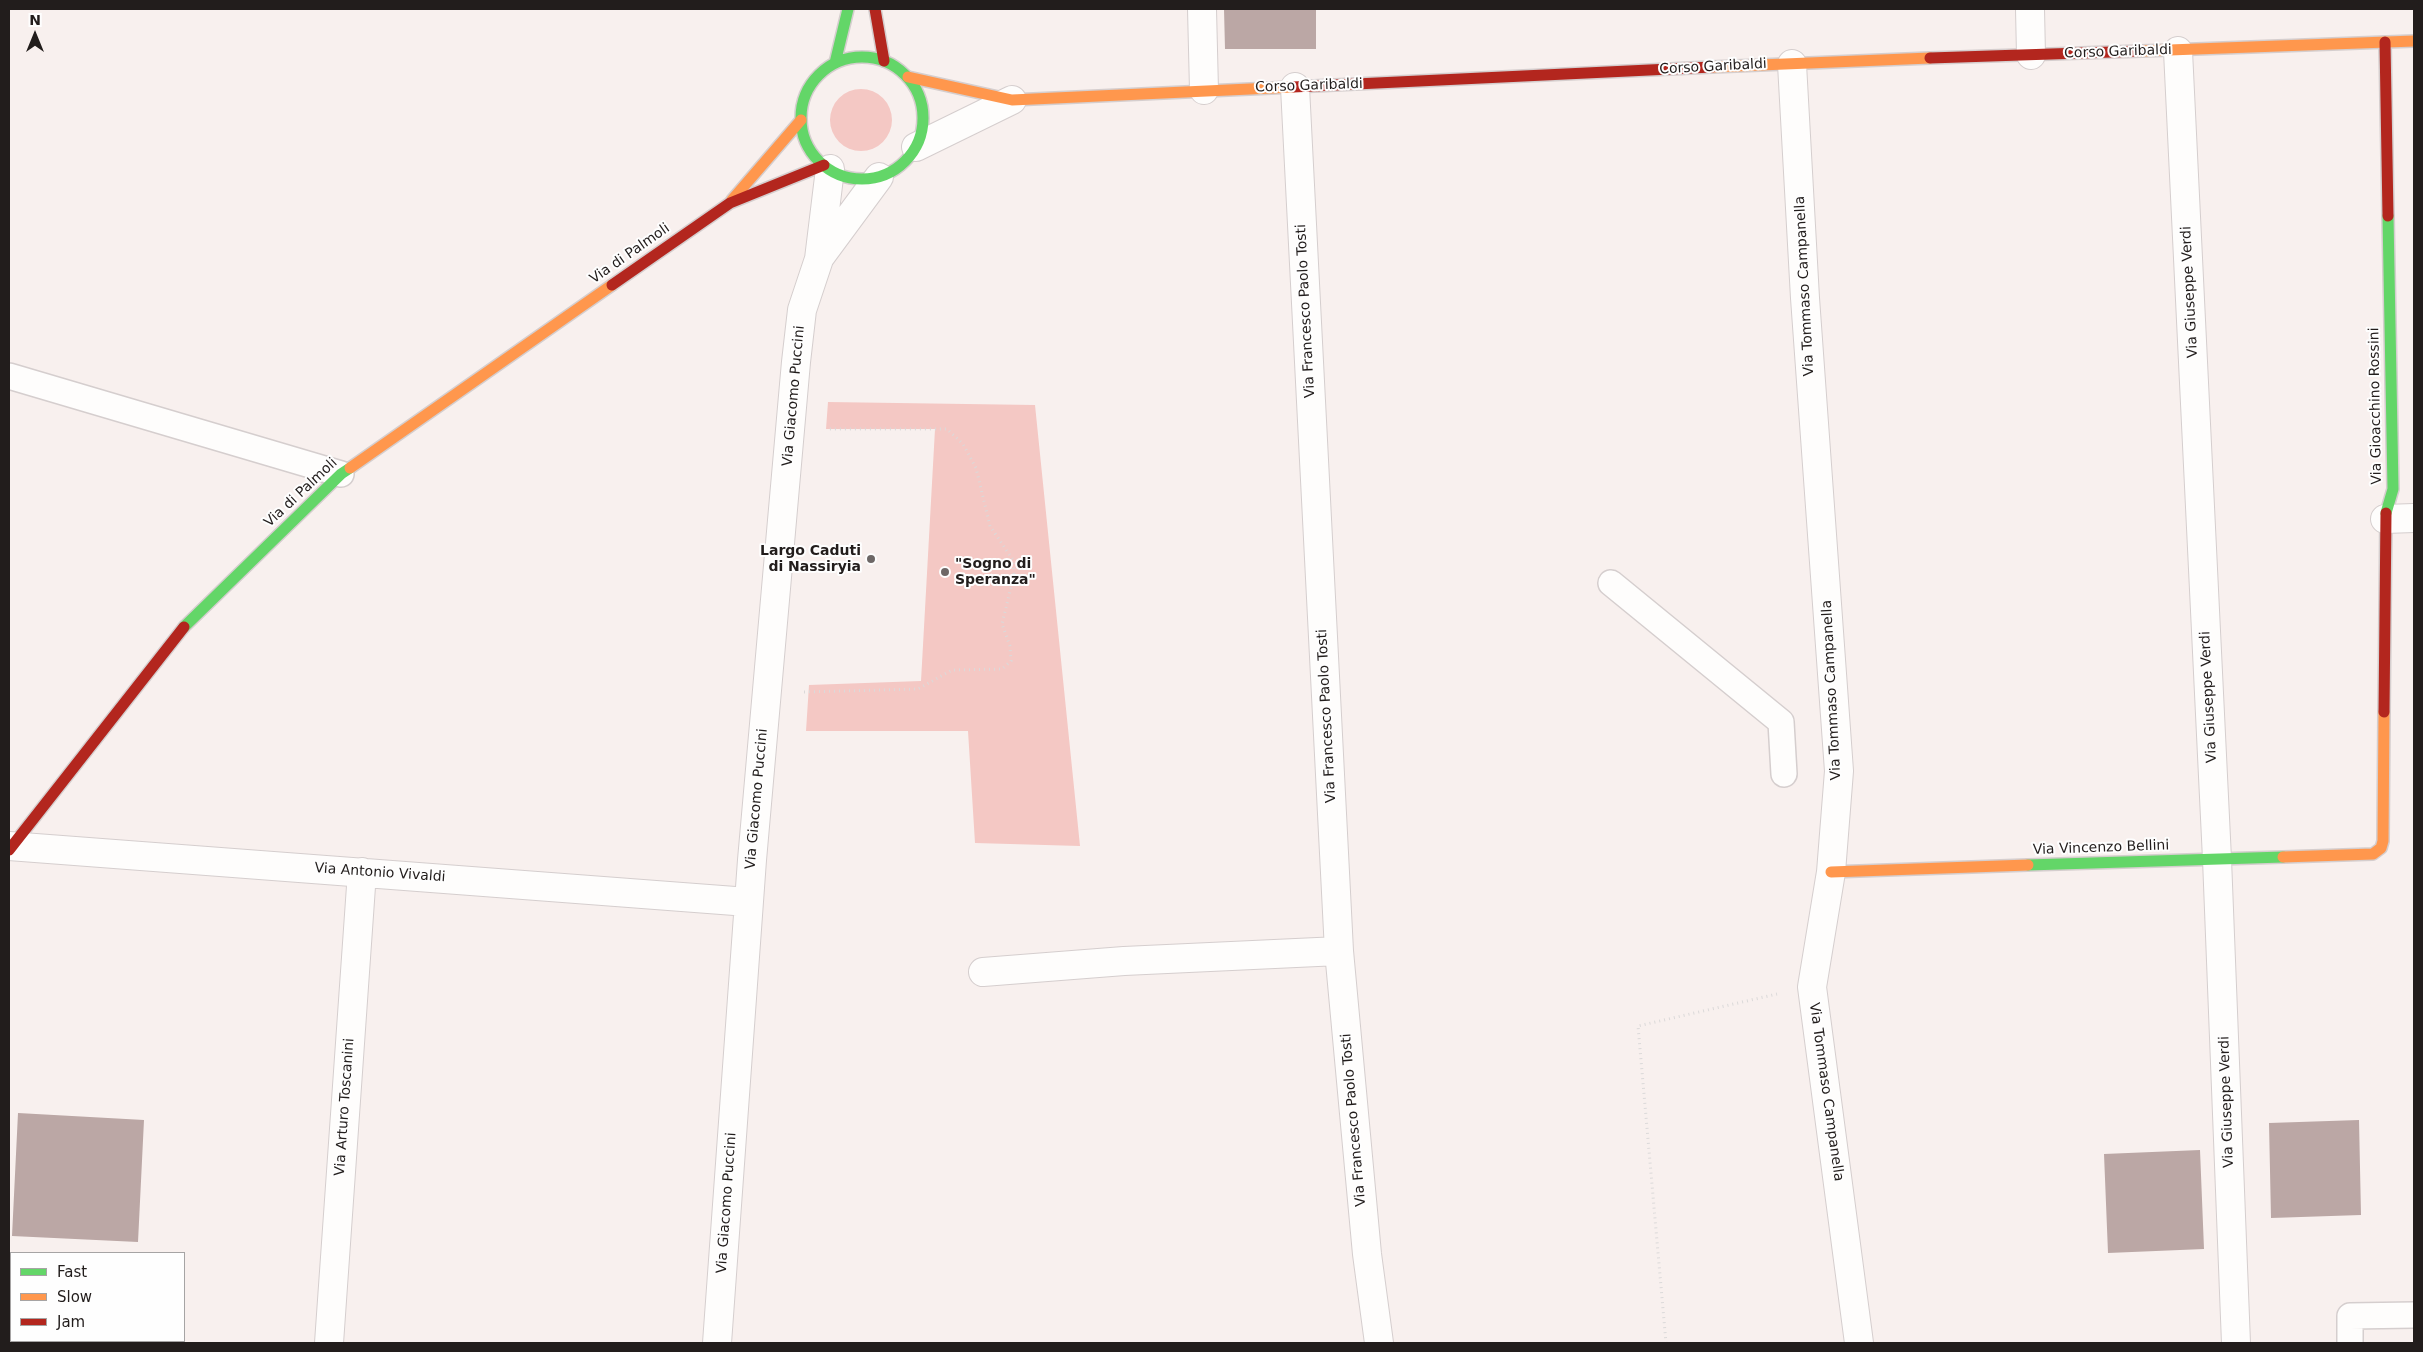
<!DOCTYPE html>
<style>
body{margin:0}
#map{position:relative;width:2423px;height:1352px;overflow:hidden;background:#f8f0ee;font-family:"DejaVu Sans",sans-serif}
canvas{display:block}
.frame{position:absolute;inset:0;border:10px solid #221d1c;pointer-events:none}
.legend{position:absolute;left:10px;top:1252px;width:175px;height:90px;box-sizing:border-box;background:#fefefe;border:1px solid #a6a4a4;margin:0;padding:6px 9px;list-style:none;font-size:15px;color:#221d1c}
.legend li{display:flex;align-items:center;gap:10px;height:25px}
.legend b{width:25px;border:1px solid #a6a4a4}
.north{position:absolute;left:10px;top:10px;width:50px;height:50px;-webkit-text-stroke:4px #fefefe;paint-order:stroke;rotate:0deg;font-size:14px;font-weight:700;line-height:20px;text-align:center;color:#221d1c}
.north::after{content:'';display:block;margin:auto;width:18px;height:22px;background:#221d1c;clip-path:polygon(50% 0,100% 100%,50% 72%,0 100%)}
</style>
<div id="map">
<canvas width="2423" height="1352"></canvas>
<div class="frame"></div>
<ul class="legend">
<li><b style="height:6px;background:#63d668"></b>Fast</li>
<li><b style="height:6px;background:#ff974d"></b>Slow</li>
<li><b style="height:6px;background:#b3261e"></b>Jam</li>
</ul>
<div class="north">N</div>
</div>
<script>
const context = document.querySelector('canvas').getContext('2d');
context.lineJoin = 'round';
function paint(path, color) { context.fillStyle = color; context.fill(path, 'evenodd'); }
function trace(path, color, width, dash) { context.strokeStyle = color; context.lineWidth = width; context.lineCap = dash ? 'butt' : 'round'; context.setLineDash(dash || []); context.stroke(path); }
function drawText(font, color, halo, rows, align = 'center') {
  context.font = font + ' "DejaVu Sans",sans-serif'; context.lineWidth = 4; context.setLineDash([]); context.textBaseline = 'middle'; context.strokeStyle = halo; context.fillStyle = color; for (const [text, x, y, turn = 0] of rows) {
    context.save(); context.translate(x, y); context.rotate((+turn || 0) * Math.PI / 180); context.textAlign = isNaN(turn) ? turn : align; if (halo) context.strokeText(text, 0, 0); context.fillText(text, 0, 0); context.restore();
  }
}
paint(new Path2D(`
 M830 120a31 31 0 1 1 62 0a31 31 0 1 1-62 0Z
 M828 402 1035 405 1080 846 975 843 968 731H806L809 685 921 681 935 429H826Z`), '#f4c8c4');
paint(new Path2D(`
 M1224 9H1316V49H1225Z
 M18 1113 144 1120 138 1242 12 1236Z
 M2359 1120 2361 1215 2271 1218 2269 1123Z
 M2200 1150 2204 1249 2108 1253 2104 1154Z`), '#bba7a5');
const lane = new Path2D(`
 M9 376 341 474
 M1611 583 1781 722 1784 774
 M2350 1343V1316L2414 1315`);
const street = new Path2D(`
 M1202 9 1204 90
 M2030 9 2031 55
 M2178 51 2217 859 2236 1343
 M1792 64 1805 298 1839 771 1831 872 1812 987 1859 1343
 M1295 87 1339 951 1367 1254 1379 1343
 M916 147 1012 100
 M820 257 879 177
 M2385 519 2414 518
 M9 846 748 902
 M983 972 1124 961 1339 951
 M329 1343 362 872
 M717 1343 752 860 796 362 802 310 819 259 830 169`);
const fast = new Path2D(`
 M801 118a61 61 0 1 1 122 0a61 61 0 1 1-122 0Z
 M835 63 848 9
 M2386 513 2393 489 2388 216
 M184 627 341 474 350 468
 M2028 865 2283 857`);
const slow = new Path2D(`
 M2142 51 2414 41
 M1712 67 1930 58
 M908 77 1012 100 1293 87
 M732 200 801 120
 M350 468 612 285
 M2283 857 2373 854 2381 848 2383 841 2384 712
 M1831 872 2028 865`);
const jam = new Path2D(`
 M875 9 884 61
 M2385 42 2388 216
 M1930 58 2142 51
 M1293 87 1712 67
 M612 285 730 203 824 165
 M2384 712 2386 513
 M9 850 184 627`);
trace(lane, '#d5cece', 28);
trace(street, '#d5cece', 30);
trace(fast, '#d5cece', 14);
trace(slow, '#d5cece', 14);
trace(jam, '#d5cece', 14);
trace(new Path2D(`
 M804 692 918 689 952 670 1002 669 1011 661 1010 646 1002 624 1014 575 1013 560 990 526 976 468 963 444 947 429H827
 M1666 1343 1638 1026 1777 994`), '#dbd9d9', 3, [1, 4]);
trace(lane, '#fefdfc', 25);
trace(street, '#fefdfc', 28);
trace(fast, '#63d668', 11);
trace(slow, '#ff974d', 11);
trace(jam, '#b3261e', 11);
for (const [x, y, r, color] of [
 [871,559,5,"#6d6766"],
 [945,572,5,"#6d6766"]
]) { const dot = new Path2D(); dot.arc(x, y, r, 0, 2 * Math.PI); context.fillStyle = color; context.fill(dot); trace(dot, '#fefefe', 2); }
drawText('14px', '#221d1c', '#fefefe', [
 ["Corso Garibaldi",2118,52,-2],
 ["Corso Garibaldi",1713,67,-3],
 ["Corso Garibaldi",1309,86,-2],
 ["Via di Palmoli",630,254,-35],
 ["Via Tommaso Campanella",1805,286,-93],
 ["Via Giuseppe Verdi",2190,292,-93],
 ["Via Francesco Paolo Tosti",1306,311,-93],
 ["Via Giacomo Puccini",794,396,-85],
 ["Via Gioacchino Rossini",2376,406,-91],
 ["Via di Palmoli",301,493,-43],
 ["Via Tommaso Campanella",1832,690,-93],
 ["Via Giuseppe Verdi",2209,697,-93],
 ["Via Francesco Paolo Tosti",1327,716,-93],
 ["Via Giacomo Puccini",757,799,-85],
 ["Via Vincenzo Bellini",2101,848,-2],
 ["Via Antonio Vivaldi",380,873,4],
 ["Via Tommaso Campanella",1826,1092,82],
 ["Via Giuseppe Verdi",2227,1102,-92],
 ["Via Arturo Toscanini",345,1107,-86],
 ["Via Francesco Paolo Tosti",1354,1120,-95],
 ["Via Giacomo Puccini",727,1203,-86]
]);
drawText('bold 14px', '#221d1c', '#fefefe', [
 ["Largo Caduti",861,551],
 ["di Nassiryia",861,567],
 ["\"Sogno di",955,564,"left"],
 ["Speranza\"",955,580,"left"]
], 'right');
</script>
